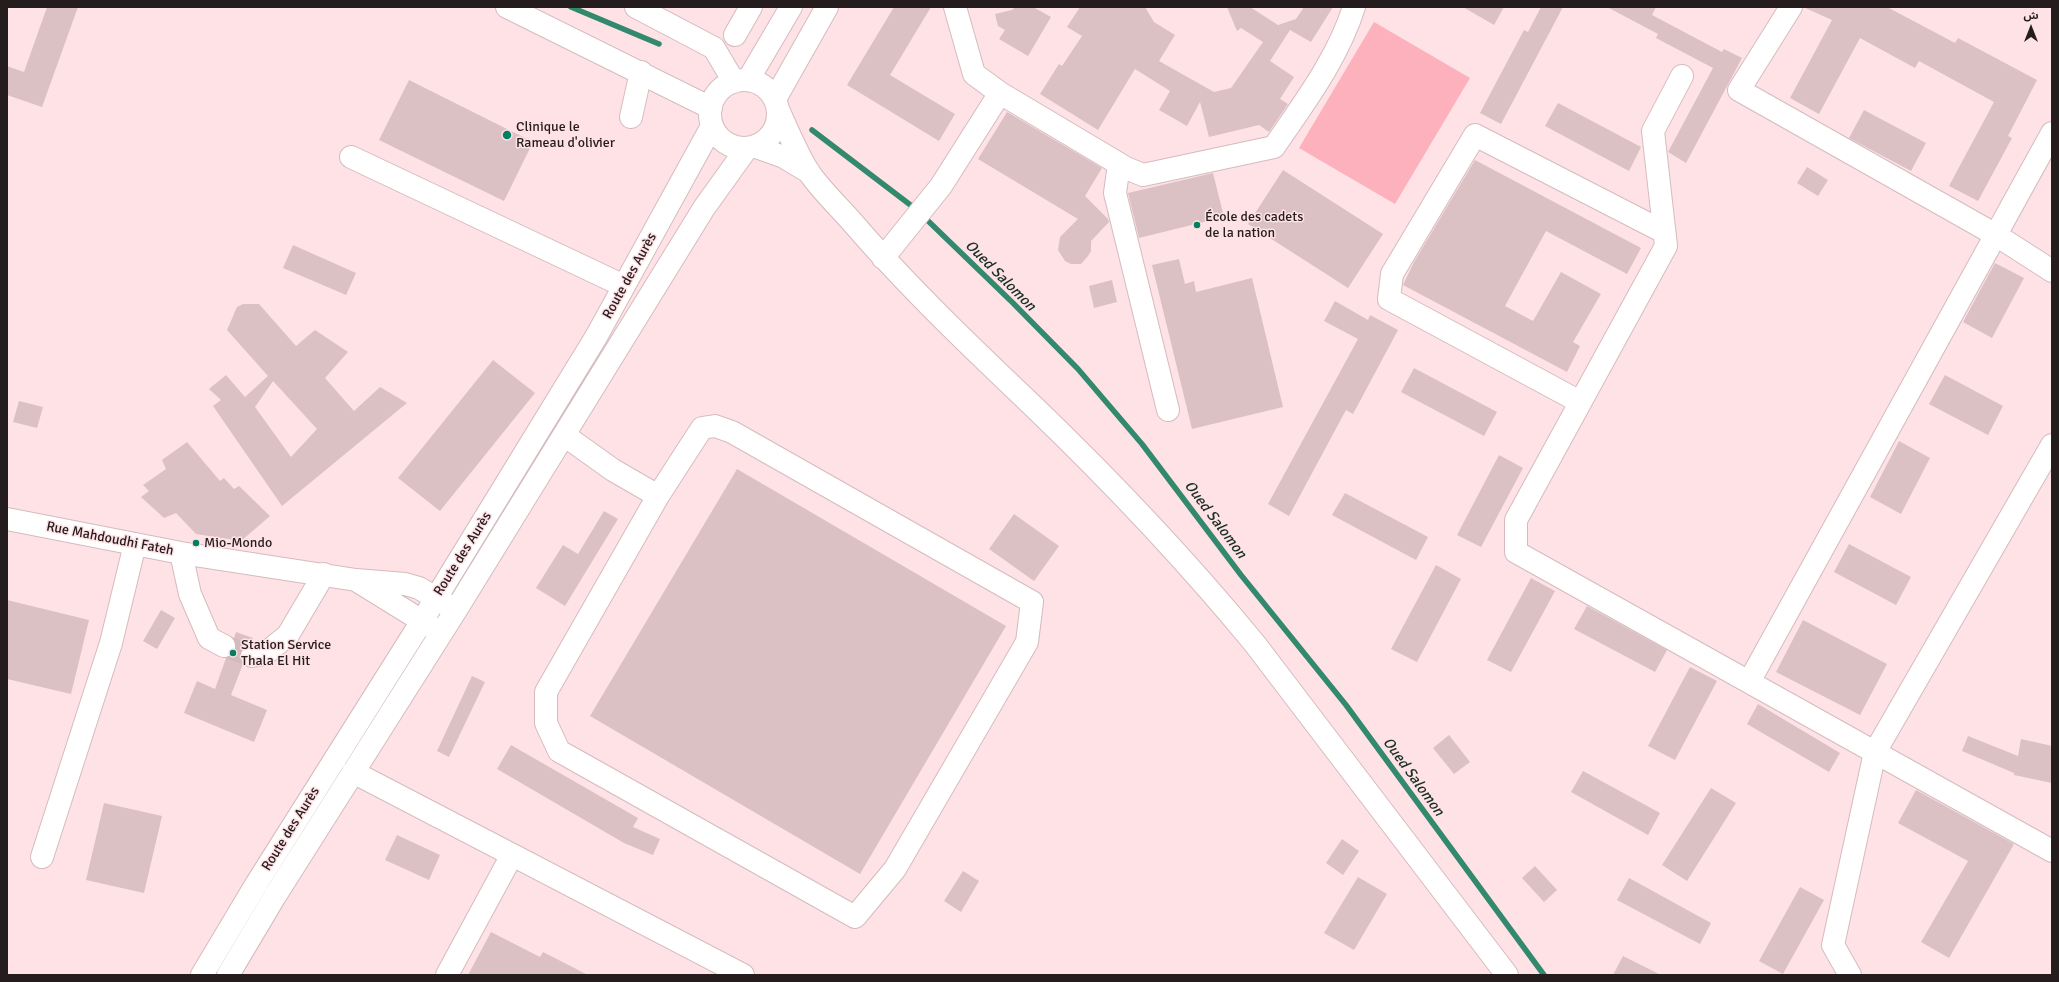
<!DOCTYPE html>
<meta charset="utf-8">
<style>
body{margin:0}
#map{position:relative;width:2059px;height:982px;overflow:hidden;background:#fee2e6;font-family:Signika,"Noto Sans Arabic",sans-serif}
canvas{display:block}
.frame{position:absolute;inset:0;border:8px solid #251c1d;pointer-events:none}
.north{position:absolute;left:2011px;top:8px;width:40px;height:40px;-webkit-text-stroke:3px #fee2e6;paint-order:stroke;rotate:0deg;font-size:11px;font-weight:700;line-height:16px;text-align:center;color:#251c1d}
.north::after{content:'';display:block;margin:auto;width:14px;height:18px;background:#251c1d;clip-path:polygon(50% 0,100% 100%,50% 72%,0 100%)}
</style>
<div id="map">
<canvas width="2059" height="982"></canvas>
<div class="frame"></div>
<div class="north">ش</div>
</div>
<script>
const context = document.querySelector('canvas').getContext('2d');
context.lineJoin = 'round';
function paint(path, color) { context.fillStyle = color; context.fill(path, 'evenodd'); }
function trace(path, color, width, dash) { context.strokeStyle = color; context.lineWidth = width; context.lineCap = dash ? 'butt' : 'round'; context.setLineDash(dash || []); context.stroke(path); }
function drawText(font, color, halo, rows, align = 'center') {
  context.font = font + ' Signika,sans-serif'; context.lineWidth = 3; context.setLineDash([]); context.textBaseline = 'middle'; context.strokeStyle = halo; context.fillStyle = color; for (const [text, x, y, turn = 0] of rows) {
    context.save(); context.translate(x, y); context.rotate((+turn || 0) * Math.PI / 180); context.textAlign = isNaN(turn) ? turn : align; if (halo) context.strokeText(text, 0, 0); context.fillText(text, 0, 0); context.restore();
  }
}
paint(new Path2D(`
 M1374 22 1470 78 1395 204 1299 148Z`), '#fcb1bd');
trace(new Path2D(`
 M571 7 659 44
 M812 130 917 210
 M923 216 1013 303 1078 369 1142 444 1241 575 1346 705 1544 975`), '#32896d', 5.5);
paint(new Path2D(`
 M47 7H78L42 107 7 95V66L24 72Z
 M894 7H931L890 75 955 114 939 141 847 85Z
 M1015 7H1033L1051 17 1028 56 999 39 1005 30 998 26 995 14 1012 10Z
 M1080 7H1145L1154 22 1175 35 1159 61 1214 92 1231 88 1263 42 1241 28 1237 31 1227 7H1250L1278 25 1296 19 1304 7H1333L1311 42 1290 30 1270 61 1294 77 1280 99 1288 104 1269 132 1259 125 1209 137 1200 102 1187 126 1159 110 1170 91 1135 69 1098 130 1040 94 1059 64 1062 66 1082 36 1067 27Z
 M1463 7H1504L1494 25Z
 M1541 7H1563L1501 124 1480 113 1524 30 1528 32Z
 M1607 7H1656L1652 15 1722 52 1724 49 1742 58 1686 163 1668 152 1713 68 1656 38 1658 34Z
 M1803 7H1887L1955 43 1958 38 2037 80 2008 136 2012 138 1978 201 1949 186 1994 102 1919 61 1915 68 1860 38 1819 114 1790 98 1832 20Z
 M409 80 533 142 504 201 379 140Z
 M1558 103 1641 147 1629 171 1545 126Z
 M1864 110 1926 143 1911 171 1849 138Z
 M1007 112 1102 168 1085 196 1108 219 1109 222 1091 241V251L1088 256 1081 264H1071L1065 261 1058 250 1060 237 1078 219 978 159Z
 M1475 160 1641 248 1627 274 1546 231 1505 306 1533 321 1561 272 1601 294 1573 342 1580 346 1567 372 1403 285 1414 262Z
 M1807 167 1828 180 1818 196 1797 183Z
 M1283 170 1383 234 1348 288 1248 224Z
 M1213 173 1224 217 1139 238 1128 193Z
 M293 245 356 273 346 295 283 268Z
 M1179 259 1185 284 1194 281 1196 292 1252 278 1283 407 1192 429 1152 265Z
 M1995 263 2024 278 1992 338 1963 322Z
 M1112 280 1117 302 1094 308 1089 286Z
 M1335 301 1368 320 1370 315 1398 330 1353 414 1346 410 1289 516 1268 504 1358 339 1324 321Z
 M243 304H259L296 346 315 330 348 352 325 378 354 411 380 387 407 403 282 506 213 406 221 400 209 389 226 375 245 397 268 376 227 330 237 307ZM273 381 317 429 291 457 255 407Z
 M493 360 535 393 440 511 398 478Z
 M1414 368 1497 412 1484 436 1401 392Z
 M1945 375 2003 406 1988 435 1929 404Z
 M19 401 43 407 37 428 13 422Z
 M1899 441 1930 458 1901 514 1870 497Z
 M187 442 220 481 224 478 234 489 239 486 270 516 241 541 196 534 176 513 164 518 141 497 149 491 143 485 166 469 162 460Z
 M1499 455 1523 468 1481 547 1457 535Z
 M737 469 1006 626 860 874 590 716Z
 M1345 493 1428 537 1416 560 1332 515Z
 M604 511 618 519 565 606 536 588 563 545 578 554Z
 M1014 514 1059 546 1034 581 989 549Z
 M1849 544 1911 577 1896 605 1834 572Z
 M1436 565 1461 579 1417 662 1391 649Z
 M1531 578 1555 591 1511 672 1487 660Z
 M7 600 89 620 71 694 7 679Z
 M1587 606 1667 650 1655 672 1574 629Z
 M161 610 175 618 157 649 143 641Z
 M1803 620 1887 664 1860 715 1776 672Z
 M236 632 253 638 251 644 245 646 240 652V658L243 664 231 695 267 710 254 742 184 713 197 681 215 689 226 658 235 652 236 645 234 638Z
 M1690 667 1717 681 1675 760 1648 746Z
 M472 676 485 682 449 757 437 751Z
 M1758 704 1840 753 1829 772 1747 724Z
 M1449 735 1470 762 1454 774 1433 748Z
 M1968 736 2018 756 2021 739 2052 746V783L2014 775V773L1962 751Z
 M511 745 638 818 633 827 660 839 653 855 624 843 497 769Z
 M1583 771 1660 813 1648 835 1571 792Z
 M1711 788 1736 803 1687 881 1662 865Z
 M1916 790 2014 844 1949 958 1921 942 1968 861 1898 823Z
 M104 803 162 816 144 893 86 880Z
 M397 835 440 855 429 880 385 860Z
 M1342 839 1359 851 1343 875 1326 863Z
 M1535 866 1557 890 1544 902 1522 878Z
 M963 871 979 881 961 912 944 901Z
 M1358 877 1387 894 1354 950 1324 933Z
 M1629 878 1711 923 1700 944 1617 900Z
 M1800 887 1824 900 1783 974 1759 961Z
 M491 932 540 957 543 952 588 975H468Z
 M1623 956 1661 975H1613Z`), '#dbc1c4');
trace(new Path2D(`
 M224 646 252 656`), '#d3babe', 22, [22, 11]);
const minor = new Path2D(`
 M507 7 711 108
 M636 7 714 48 734 82
 M955 7 974 74 1000 93 1126 168 1143 175 1274 147C1304 103 1338 58 1354 7
 M1791 7 1739 90 1996 235 2052 271
 M735 35 751 7
 M1682 76 1653 131 1666 246 1516 520V552L1749 682
 M710 114a34 34 0 1 1 68 0a34 34 0 1 1-68 0Z
 M748 80 791 7
 M775 99 827 7
 M778 109C787 130 796 151 808 171 820 189 838 206 853 223 909 288 971 347 1033 406 1112 482 1186 560 1255 644L1507 975
 M631 117 641 72
 M2052 133 1749 682 2052 851
 M756 147 784 157 809 172
 M351 157 624 286
 M1119 164 1115 193 1168 410
 M883 258 941 186 1000 93
 M1580 402 1389 299 1392 274 1475 135 1664 232
 M715 426 732 432 1032 602 1027 642 895 869 855 917 559 751 546 723V692L658 496 702 428Z
 M564 435 613 470 658 496
 M7 519 181 553 356 580 405 584 419 588 449 606
 M181 553 190 594 209 638 224 646
 M359 582 435 629
 M252 656 265 654 288 635 324 574
 M353 772 743 975
 M42 857 111 643 135 544
 M202 975 257 883 422 621 596 337 712 126
 M228 975 275 896 456 610 704 208 747 148
 M447 975 512 855
 M1850 975 1833 945 1875 752 2052 445`);
trace(minor, '#d5bbbe', 24);
trace(minor, '#fff', 22);
for (const [x, y, r, color] of [
 [507,135,5,"#02805f"],
 [1197,225,4,"#02805f"],
 [196,543,4,"#02805f"],
 [233,653,4,"#02805f"]
]) { const dot = new Path2D(); dot.arc(x, y, r, 0, 2 * Math.PI); context.fillStyle = color; context.fill(dot); trace(dot, '#fee2e6', 1.5); }
drawText('14px', '#251c1d', '#fee2e6', [
 ["Clinique le",516,127],
 ["Rameau d'olivier",516,143],
 ["École des cadets",1205,217],
 ["de la nation",1205,233],
 ["Mio-Mondo",204,543],
 ["Station Service",241,645],
 ["Thala El Hit",241,661]
], 'left');
drawText('14px', '#251c1d', '#fee2e6', [
 ["Route des Aurès",630,276,-61],
 ["Rue Mahdoudhi Fateh",110,539,11],
 ["Route des Aurès",463,554,-58],
 ["Route des Aurès",291,829,-58]
]);
drawText('italic 15px', '#192e26', '#fee2e6', [
 ["Oued Salomon",1000,276,45],
 ["Oued Salomon",1215,520,53],
 ["Oued Salomon",1413,777,54]
]);
</script>
